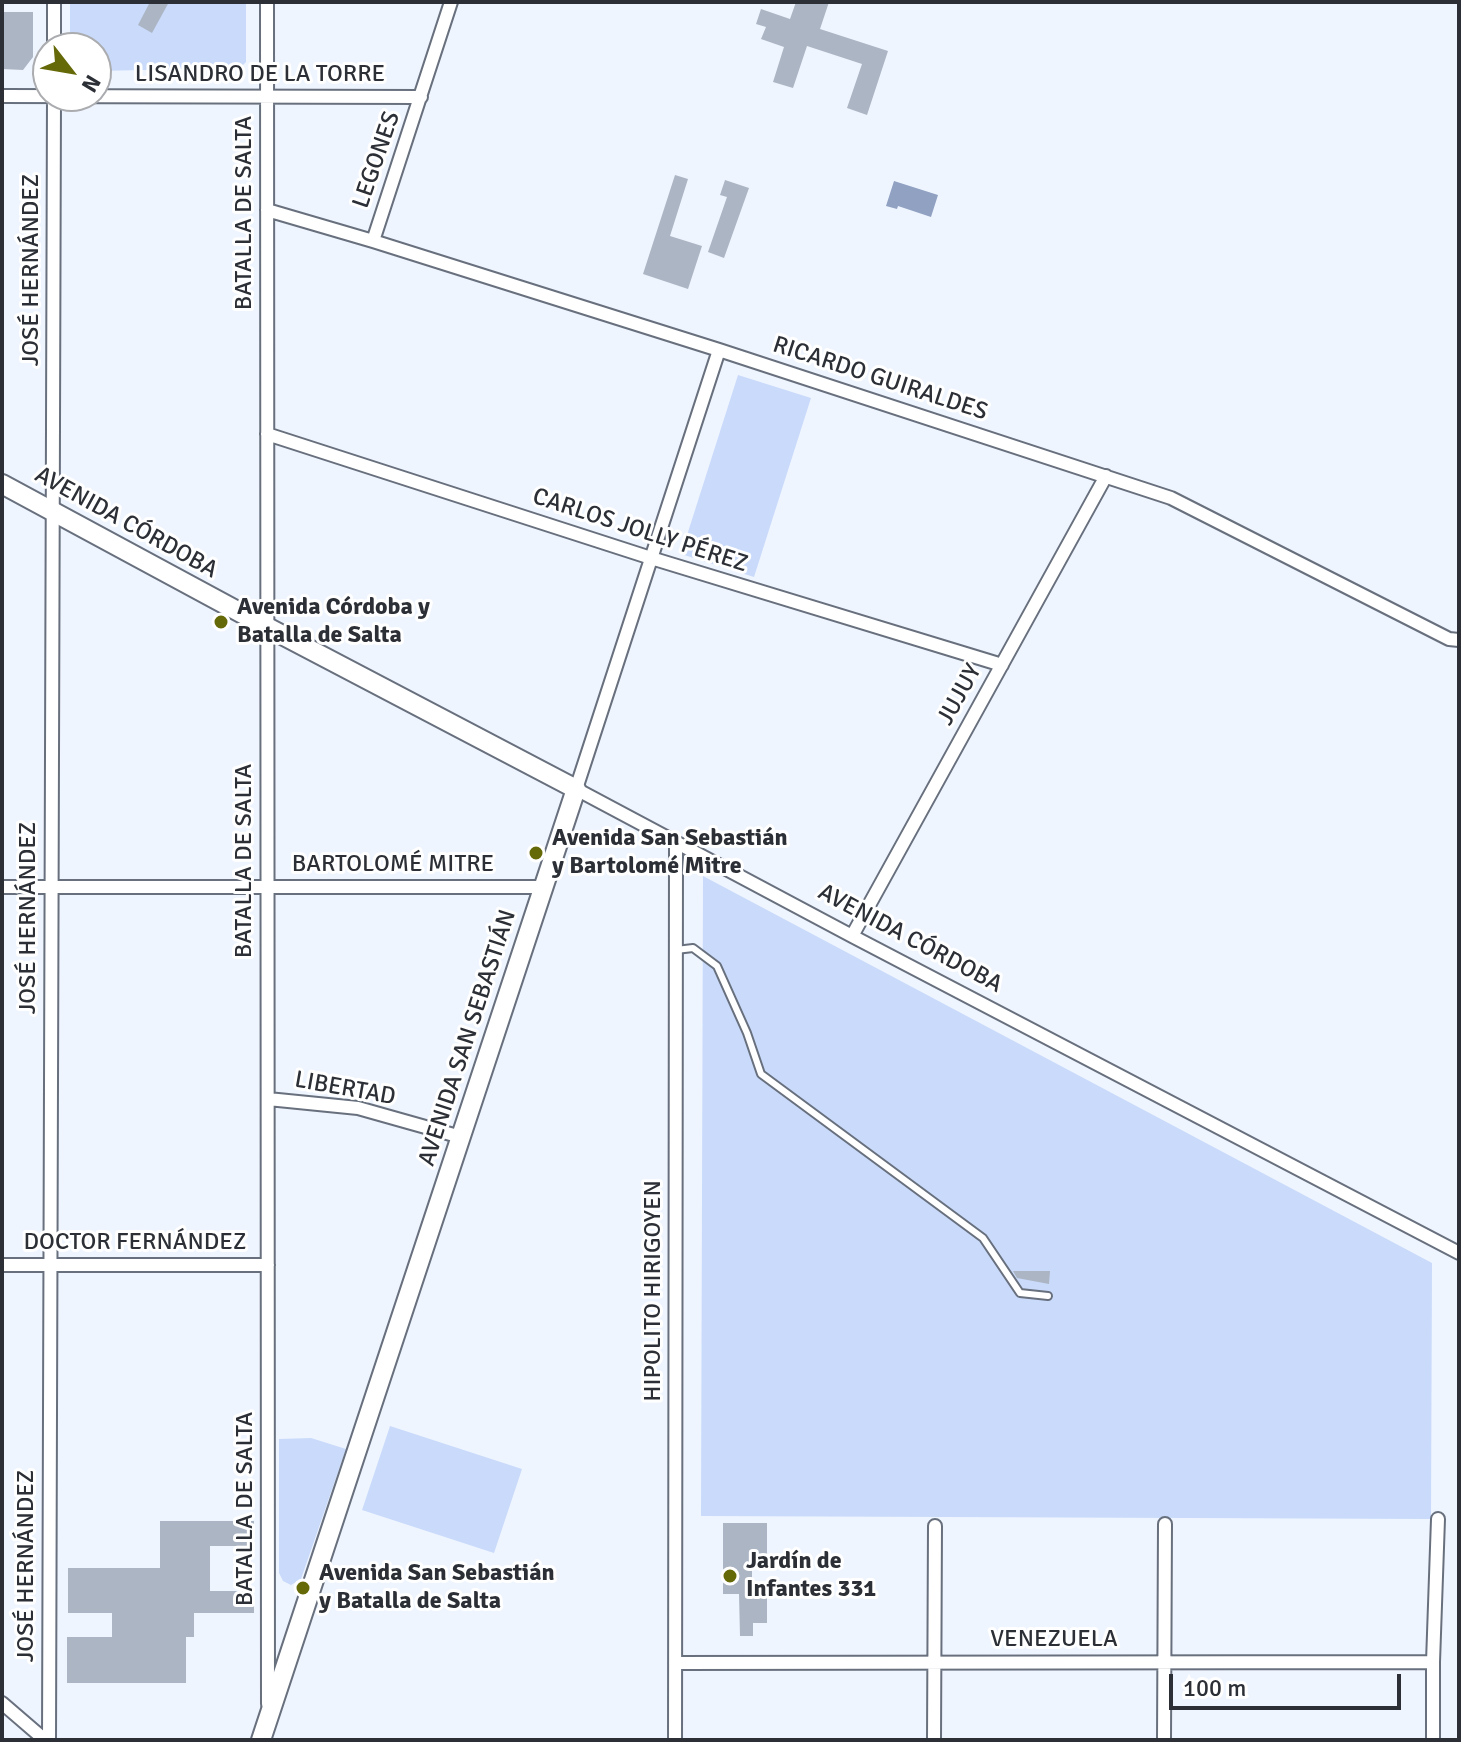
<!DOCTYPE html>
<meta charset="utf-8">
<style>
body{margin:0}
#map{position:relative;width:1461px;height:1742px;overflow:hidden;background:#eff5ff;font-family:Signika,sans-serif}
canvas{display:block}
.frame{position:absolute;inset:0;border:4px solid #2c3036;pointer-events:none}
.north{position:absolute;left:32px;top:32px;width:80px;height:80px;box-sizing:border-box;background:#fff;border:2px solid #abacaf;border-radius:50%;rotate:121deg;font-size:22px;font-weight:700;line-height:32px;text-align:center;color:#2c3036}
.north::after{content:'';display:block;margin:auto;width:28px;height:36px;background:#656907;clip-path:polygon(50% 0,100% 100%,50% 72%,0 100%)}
.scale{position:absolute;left:1169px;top:1674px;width:232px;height:36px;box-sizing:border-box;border:4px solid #2c3036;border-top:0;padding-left:10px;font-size:24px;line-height:28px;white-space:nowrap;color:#2c3036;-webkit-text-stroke:6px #fff;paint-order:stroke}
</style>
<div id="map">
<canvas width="1461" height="1742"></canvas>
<div class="frame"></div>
<div class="north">N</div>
<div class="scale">100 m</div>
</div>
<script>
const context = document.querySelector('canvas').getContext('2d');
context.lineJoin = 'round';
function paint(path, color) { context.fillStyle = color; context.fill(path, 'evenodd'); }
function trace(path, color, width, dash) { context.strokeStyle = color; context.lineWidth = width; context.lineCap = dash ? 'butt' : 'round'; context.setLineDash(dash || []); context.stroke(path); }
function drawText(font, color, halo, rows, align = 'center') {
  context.font = font + ' Signika,sans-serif'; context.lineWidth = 6; context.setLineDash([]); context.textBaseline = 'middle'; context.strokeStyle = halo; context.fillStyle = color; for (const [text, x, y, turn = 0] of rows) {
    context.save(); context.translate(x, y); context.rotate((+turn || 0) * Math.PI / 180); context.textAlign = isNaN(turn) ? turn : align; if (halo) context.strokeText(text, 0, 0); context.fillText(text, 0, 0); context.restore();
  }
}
paint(new Path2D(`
 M70 2H246V62L240 68 96 71V48H70Z
 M738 375 811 398 754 577 681 554Z
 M703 876 1432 1263 1431 1519 701 1516Z
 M390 1426 522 1469 494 1553 362 1510Z
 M311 1438 346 1449 301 1579 291 1585 283 1581 279 1573V1439Z`), '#c9dafa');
paint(new Path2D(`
 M894 181 938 195 931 217 898 206 897 209 886 206Z`), '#90a1c2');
paint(new Path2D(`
 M150 2H169L152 33 138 25Z
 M796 2H829L820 29 888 51 867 115 847 108 862 64 807 46 793 88 773 82 784 47 761 39 766 27 756 24 761 9 790 19Z
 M2 12H33V57L23 70 2 69Z
 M675 175 688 179 670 236 702 246 688 289 643 274Z
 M725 180 749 188 724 258 708 252 727 197 720 195Z
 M1013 1271H1050L1049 1284 1017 1278Z
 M160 1521H254V1546H210V1591H254V1613H194V1637H186V1683H67V1637H112V1613H68V1568H160Z
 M723 1523H767V1564H752V1587H767V1623H753V1636H740L739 1594H723Z`), '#acb5c4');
const lane = new Path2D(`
 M676 950 693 948 717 966 747 1033 761 1074 983 1238 1020 1293 1048 1296`);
const street = new Path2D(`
 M267 2 268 1704
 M54 48V2
 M2 96 421 97
 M267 210 373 241 719 350 1171 498 1449 639 1459 640
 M373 241 451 2
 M719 350 576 789 852 936 1459 1253
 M267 434 651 558 1002 665
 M2 887H543
 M852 936 1106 476
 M268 1099 358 1108 461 1137
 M2 1265H268
 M675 1663 1433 1662
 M2 1703 45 1740
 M49 1740 54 96
 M675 1740 676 842
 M934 1740 935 1526
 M1164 1740 1165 1524
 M1433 1740V1662L1438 1519`);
const secondary = new Path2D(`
 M2 484 267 627 576 789 261 1740`);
trace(lane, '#68707e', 10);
trace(street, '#68707e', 16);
trace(secondary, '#68707e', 22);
trace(lane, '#fff', 6);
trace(street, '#fff', 12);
trace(secondary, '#fff', 18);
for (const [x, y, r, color] of [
 [221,622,8,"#656907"],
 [536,853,8,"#656907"],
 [730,1576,8,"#656907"],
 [303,1588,8,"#656907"]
]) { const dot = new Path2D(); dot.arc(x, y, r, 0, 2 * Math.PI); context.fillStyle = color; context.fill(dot); trace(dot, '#fff', 3); }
drawText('24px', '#2c3036', '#fff', [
 ["LISANDRO DE LA TORRE",260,75],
 ["LEGONES",377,160,-71],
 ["BATALLA DE SALTA",245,213,-90],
 ["JOSÉ HERNÁNDEZ",32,270,-90],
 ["RICARDO GUIRALDES",880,379,18],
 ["AVENIDA CÓRDOBA",126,523,29],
 ["CARLOS JOLLY PÉREZ",640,531,18],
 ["JUJUY",960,695,-61],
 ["BATALLA DE SALTA",245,861,-90],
 ["BARTOLOMÉ MITRE",393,865],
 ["JOSÉ HERNÁNDEZ",29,918,-90],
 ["AVENIDA CÓRDOBA",910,939,28],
 ["AVENIDA SAN SEBASTIÁN",468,1038,-72],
 ["LIBERTAD",345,1089,10],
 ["DOCTOR FERNÁNDEZ",135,1243],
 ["HIPOLITO HIRIGOYEN",654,1291,-90],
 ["BATALLA DE SALTA",246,1509,-90],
 ["JOSÉ HERNÁNDEZ",27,1566,-90],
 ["VENEZUELA",1054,1640]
]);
drawText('bold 24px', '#2c3036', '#fff', [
 ["Avenida Córdoba y",237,608],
 ["Batalla de Salta",237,636],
 ["Avenida San Sebastián",552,839],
 ["y Bartolomé Mitre",552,867],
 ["Jardín de",746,1562],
 ["Infantes 331",746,1590],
 ["Avenida San Sebastián",319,1574],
 ["y Batalla de Salta",319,1602]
], 'left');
</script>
